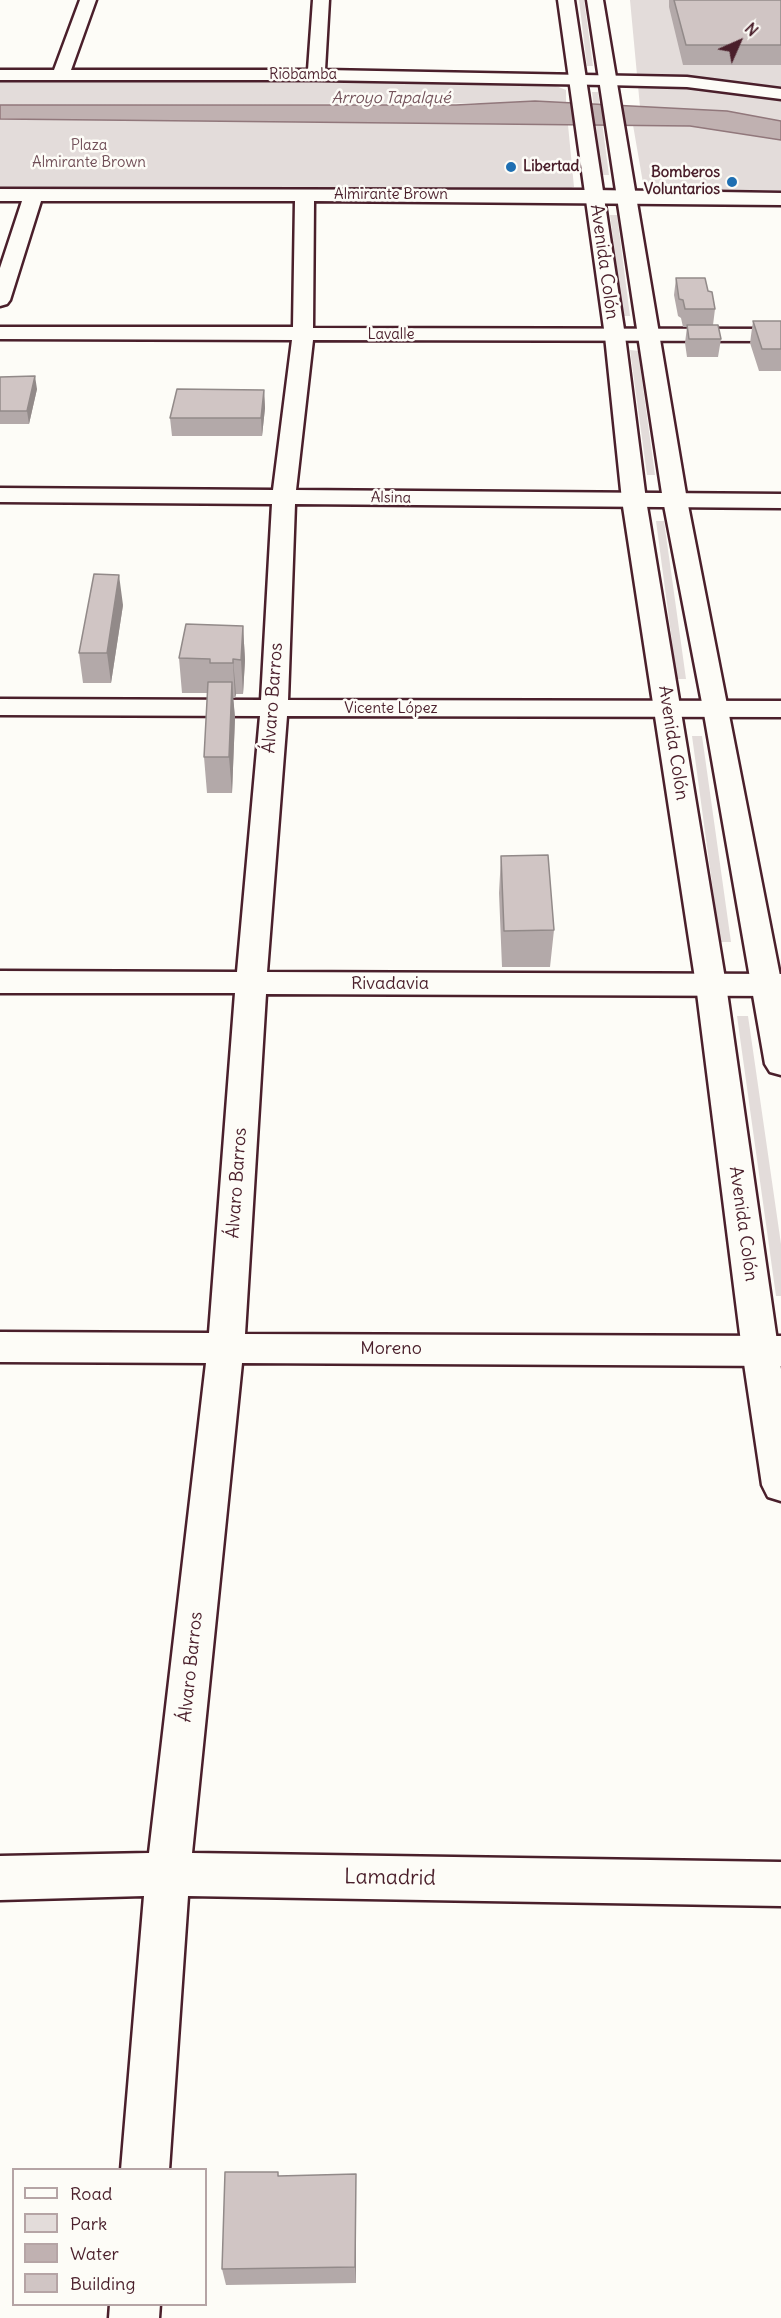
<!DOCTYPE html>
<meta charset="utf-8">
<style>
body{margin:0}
#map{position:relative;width:781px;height:2318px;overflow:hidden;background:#fdfcf7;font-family:Delius,sans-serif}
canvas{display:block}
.legend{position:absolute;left:12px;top:2168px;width:195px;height:138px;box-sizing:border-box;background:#fdfcf7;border:2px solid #b5a4a5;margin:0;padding:8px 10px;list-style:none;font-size:18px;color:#4a1f2b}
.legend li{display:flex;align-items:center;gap:12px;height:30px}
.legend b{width:30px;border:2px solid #b5a4a5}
.north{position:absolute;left:709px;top:12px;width:60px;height:60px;-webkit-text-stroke:4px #fdfcf7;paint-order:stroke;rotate:45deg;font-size:16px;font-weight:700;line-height:24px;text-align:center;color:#4a1f2b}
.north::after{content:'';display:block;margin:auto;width:21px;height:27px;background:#4a1f2b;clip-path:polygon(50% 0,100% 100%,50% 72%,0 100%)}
</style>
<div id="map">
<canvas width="781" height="2318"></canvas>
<ul class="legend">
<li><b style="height:8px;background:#fdfcf7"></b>Road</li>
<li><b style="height:16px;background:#e3dcda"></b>Park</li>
<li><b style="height:16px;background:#c0b1b1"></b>Water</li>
<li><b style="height:16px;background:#d0c5c4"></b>Building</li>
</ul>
<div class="north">N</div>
</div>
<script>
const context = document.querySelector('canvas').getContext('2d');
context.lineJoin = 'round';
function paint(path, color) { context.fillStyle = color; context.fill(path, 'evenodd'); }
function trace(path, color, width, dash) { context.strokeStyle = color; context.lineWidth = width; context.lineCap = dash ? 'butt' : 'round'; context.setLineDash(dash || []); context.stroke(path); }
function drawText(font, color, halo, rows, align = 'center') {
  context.font = font + ' Delius,sans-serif'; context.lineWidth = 5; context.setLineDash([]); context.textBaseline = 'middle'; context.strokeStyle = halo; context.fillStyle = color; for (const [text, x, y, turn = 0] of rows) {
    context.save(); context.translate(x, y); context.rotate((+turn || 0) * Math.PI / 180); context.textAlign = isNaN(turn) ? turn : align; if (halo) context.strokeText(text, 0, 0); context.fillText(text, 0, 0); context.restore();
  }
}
paint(new Path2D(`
 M579 0H584L593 66H587Z
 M630 0H781V121L727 111 640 107Z
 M0 81 551 84 566 90V103L0 105Z
 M592 92H598L609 175H602Z
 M0 119 568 125 574 187 560 192 0 190Z
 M633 125 690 126 781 140V195L657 192 648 189 643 183Z
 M610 215H617L630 316H623Z
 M630 350 638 351 655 475H647Z
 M656 521H664L686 679H677Z
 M692 736H702L731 942H720Z
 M737 1016H748L781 1244V1296H776Z`), '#e3dcda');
const water = new Path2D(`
 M535 101 727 111 781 121V140L690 126 0 119V105H456Z`);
paint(water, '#c0b1b1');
trace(water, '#91777b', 1.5);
const minor = new Path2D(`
 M80 0H96L71 70H308L313 0H329L325 70 687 77 781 89V99L687 87 606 85 316 80H0V70H54Z
 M0 189 594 190 781 193V205L314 201 313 328 781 329V341L313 340 296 490 781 494V508L295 504 288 700 781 701V717L287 716 267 972 781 974V996L266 994 245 1334 781 1336V1366L242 1363 192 1853 781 1862V1906L188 1896 169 2170H121L144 1896 0 1900V1856L149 1853 206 1363 0 1362V1332L209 1333 235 993H0V971L237 972 260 716 0 715V699L261 700 272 504 0 502V488L273 490 292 340 0 339V327H293L295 201H41L10 300 7 304 0 306V268L22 201H0Z
 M110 2304H160L159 2318H109Z`);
const major = new Path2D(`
 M558 0H574L625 336 646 500 726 985 781 1369V1501L768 1497 762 1485 742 1350 696 985 622 500 605 336Z
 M587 0H603L687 500 781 981V1075L770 1072 765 1064 703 708 663 500Z`);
trace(minor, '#4a1f2b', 5);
trace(major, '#4a1f2b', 5);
paint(minor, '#fdfcf7');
paint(major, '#fdfcf7');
paint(new Path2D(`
 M669 0H781V65H683L669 7Z
 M676 278 708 291 715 309 713 325 721 339 718 357H687L685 343 687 327H683L681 318 678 316 674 295Z
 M753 321H781V371H759L750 343Z
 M0 377 37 389 29 424H0Z
 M264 390 265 408 262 436H172L170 418Z
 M123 605 111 683H83L79 653Z
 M243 626 245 660 243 694H236L235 698H233L235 718 232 793H207L204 757 208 693H182L179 658Z
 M501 856 554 930 550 967H502L499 893Z
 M356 2174V2283L226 2285 222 2269 279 2176Z`), '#b3a9a9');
paint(new Path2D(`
 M35 376 37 389 29 424 27 411Z
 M264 390 265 408 262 436 261 418Z
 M119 575 123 605 111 683 107 653Z
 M243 626 245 660 243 694 241 660Z
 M233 659 236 694 235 698 233 663Z
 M232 682 235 718 232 793 229 757Z
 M356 2174V2283L355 2267Z`), '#928a89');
const building = new Path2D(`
 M674 0H781V45H686Z
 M676 278H705L708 291 712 292 715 309H685L683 300 679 299Z
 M753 321H781V349H762Z
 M687 325H718L721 339H689Z
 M35 376 27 411H0V377Z
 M177 389 264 390 261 418H170Z
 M94 574 119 575 107 653H79Z
 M186 624 243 626 241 660 233 659V663H210V659L179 658Z
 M208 682H232L229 757H204Z
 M548 855 554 930 504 931 501 856Z
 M225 2172H278V2176L356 2174 355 2267 222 2269Z`);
paint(building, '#d0c5c4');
trace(building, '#928a89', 1.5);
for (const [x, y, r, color] of [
 [511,167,6,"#1f6fb2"],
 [732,182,6,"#1f6fb2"]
]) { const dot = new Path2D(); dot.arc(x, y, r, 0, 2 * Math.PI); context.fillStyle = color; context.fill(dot); trace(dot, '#fdfcf7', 2); }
drawText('15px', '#4a1f2b', '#fdfcf7', [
 ["Riobamba",303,75],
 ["Almirante Brown",391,195],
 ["Lavalle",391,335],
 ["Alsina",391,498,1],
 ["Vicente López",391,709]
]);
drawText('15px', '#704e57', '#fdfcf7', [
 ["Plaza",89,146],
 ["Almirante Brown",89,163]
]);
drawText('bold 15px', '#4a1f2b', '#fdfcf7', [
 ["Libertad",523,167],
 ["Bomberos",720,173,"right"],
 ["Voluntarios",720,190,"right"]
], 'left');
drawText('italic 16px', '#73525a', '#fdfcf7', [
 ["Arroyo Tapalqué",391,98]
]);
drawText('18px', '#4a1f2b', '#fdfcf7', [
 ["Avenida Colón",604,262,82],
 ["Álvaro Barros",273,698,-86],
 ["Avenida Colón",673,743,81],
 ["Rivadavia",390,984],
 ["Álvaro Barros",237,1183,-86],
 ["Avenida Colón",743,1224,82],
 ["Moreno",391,1349],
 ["Álvaro Barros",191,1667,-84]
]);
drawText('21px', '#4a1f2b', '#fdfcf7', [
 ["Lamadrid",390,1878,1]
]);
</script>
